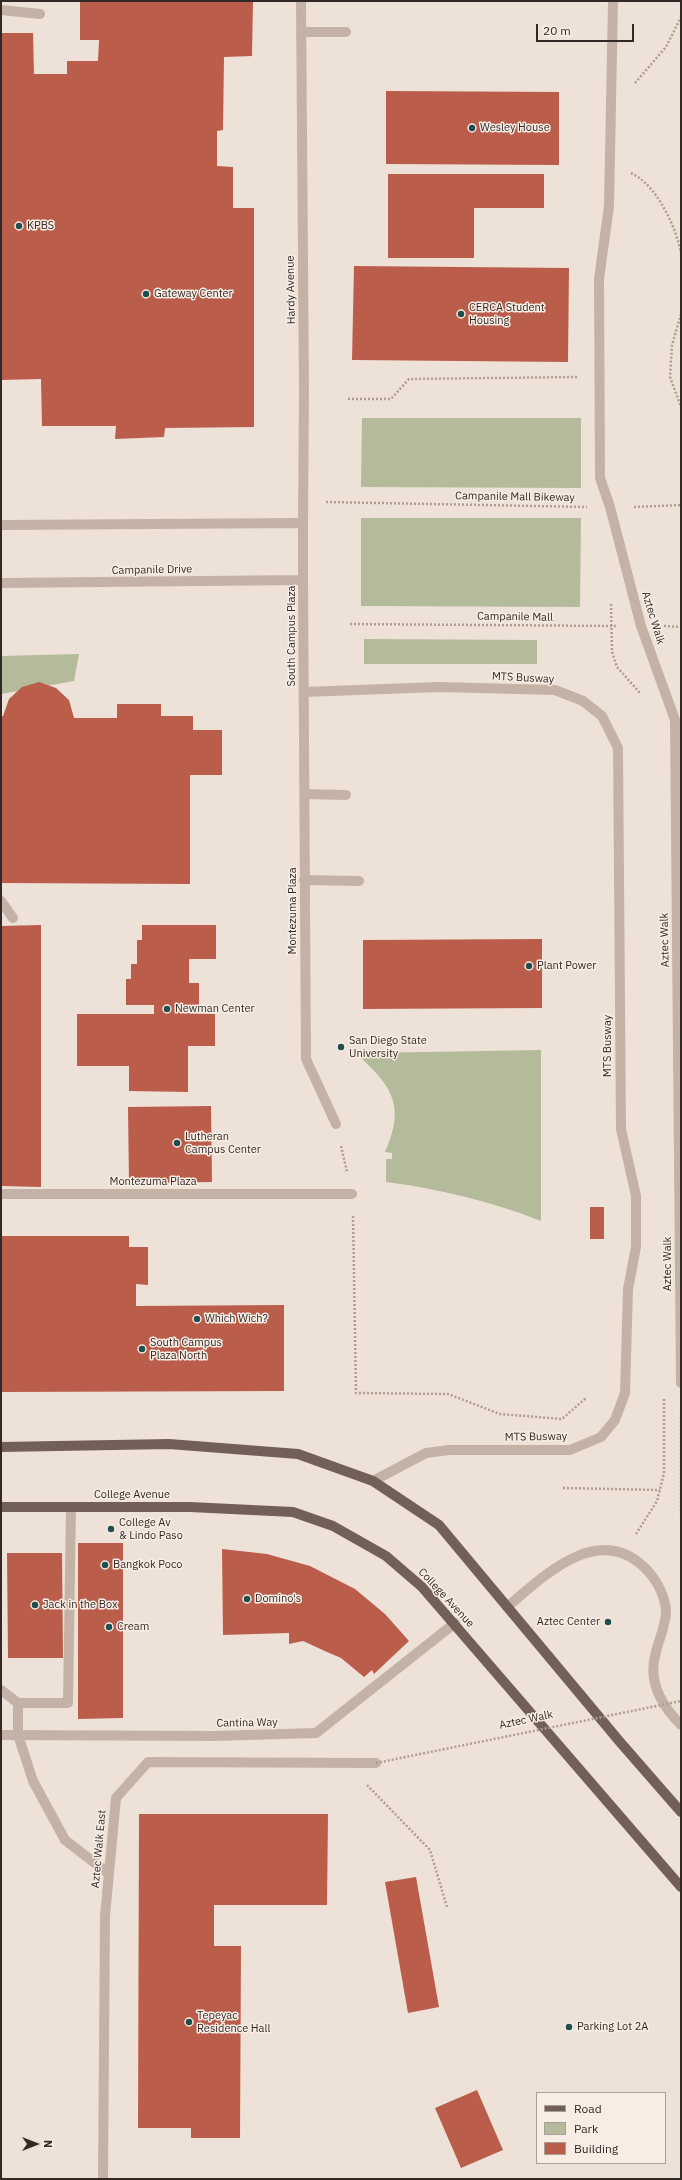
<!DOCTYPE html>
<style>
body{margin:0}
#map{position:relative;width:682px;height:2180px;overflow:hidden;background:#eee2d8;font-family:"IBM Plex Sans",sans-serif}
canvas{display:block}
.frame{position:absolute;inset:0;border:2px solid #322926;pointer-events:none}
.legend{position:absolute;left:536px;top:2092px;width:130px;height:72px;box-sizing:border-box;background:#f7ede4;border:1px solid #a89f98;margin:0;padding:5px 7px;list-style:none;font-size:12px;color:#322926}
.legend li{display:flex;align-items:center;gap:8px;height:20px}
.legend b{width:20px;border:1px solid #a89f98}
.north{position:absolute;left:16px;top:2124px;width:40px;height:40px;-webkit-text-stroke:3px #f7ede4;paint-order:stroke;rotate:90deg;font-size:11px;font-weight:700;line-height:16px;text-align:center;color:#322926}
.north::after{content:'';display:block;margin:auto;width:14px;height:18px;background:#322926;clip-path:polygon(50% 0,100% 100%,50% 72%,0 100%)}
.scale{position:absolute;left:536px;top:24px;width:98px;height:18px;box-sizing:border-box;border:2px solid #322926;border-top:0;padding-left:5px;font-size:12px;line-height:14px;white-space:nowrap;color:#322926;-webkit-text-stroke:3px #f7ede4;paint-order:stroke}
</style>
<div id="map">
<canvas width="682" height="2180"></canvas>
<div class="frame"></div>
<ul class="legend">
<li><b style="height:5px;background:#725f58"></b>Road</li>
<li><b style="height:11px;background:#b3bb9a"></b>Park</li>
<li><b style="height:11px;background:#ba5d4a"></b>Building</li>
</ul>
<div class="north">N</div>
<div class="scale">20 m</div>
</div>
<script>
const context = document.querySelector('canvas').getContext('2d');
context.lineJoin = 'round';
function paint(path, color) { context.fillStyle = color; context.fill(path, 'evenodd'); }
function trace(path, color, width, dash) { context.strokeStyle = color; context.lineWidth = width; context.lineCap = dash ? 'butt' : 'round'; context.setLineDash(dash || []); context.stroke(path); }
function drawText(font, color, halo, rows, align = 'center') {
  context.font = font + ' "IBM Plex Sans",sans-serif'; context.lineWidth = 3; context.setLineDash([]); context.textBaseline = 'middle'; context.strokeStyle = halo; context.fillStyle = color; for (const [text, x, y, turn = 0] of rows) {
    context.save(); context.translate(x, y); context.rotate((+turn || 0) * Math.PI / 180); context.textAlign = isNaN(turn) ? turn : align; if (halo) context.strokeText(text, 0, 0); context.fillText(text, 0, 0); context.restore();
  }
}
paint(new Path2D(`
 M362 418H581V488L361 487Z
 M361 518H581L580 607 361 606Z
 M364 639 537 640V664H364Z
 M79 654 74 681 1 694V656Z
 M541 1050V1221C490 1201 440 1189 386 1182V1159H392V1153L385 1152C404 1109 395 1089 361 1058V1055L366 1053Z`), '#b3bb9a');
paint(new Path2D(`
 M80 1H253L252 56 224 57 223 130 217 131V166L233 167V208H254V427L165 428 164 437 115 439 116 426H42L41 379 1 380V33H33L34 74H67V61H98L99 40H80Z
 M386 91 559 92V165L386 164Z
 M388 174H544V208H474V258H388Z
 M354 266 569 268 568 362 352 360Z
 M39 682 56 688 69 700 74 718H117V704H161V716H193V730H222V775H190V884L1 883V716H3L9 699 22 687Z
 M41 925V1187L1 1186V926Z
 M142 925H216V959H189V983H199V1006H180V1013L215 1014V1046H188V1092L129 1091V1066H77V1014H154V1005H126V979H131V964H137V940H142Z
 M542 939V1008L363 1009V940Z
 M211 1106 212 1182 129 1183 128 1107Z
 M590 1207H604V1239H590Z
 M1 1236H129V1247H148V1285L136 1284V1306L284 1305V1391L1 1392Z
 M78 1543H123V1718L78 1719Z
 M222 1549 267 1554 310 1566 355 1589 385 1614 409 1641 374 1674 372 1670 364 1677 341 1658 327 1652 303 1641 289 1644V1633L223 1635Z
 M7 1553H62L63 1658H8Z
 M139 1814H328L327 1905H214V1946H241L240 2138H191V2128H138Z
 M416 1877 439 2007 408 2013 385 1882Z
 M477 2090 503 2150 461 2168 435 2108Z`), '#ba5d4a');
trace(new Path2D(`
 M635 83 666 47 681 17
 M631 173C657 185 676 227 681 253
 M681 314 672 345 670 377 681 407
 M348 399H391L409 379 577 377
 M326 502 587 507
 M634 507 681 505
 M611 604 612 652 617 667 640 693
 M350 624 617 626
 M664 626 681 627
 M341 1146 347 1172
 M353 1216 356 1393 448 1394 500 1414 562 1419 586 1398
 M681 1413V1517
 M563 1488 660 1490
 M636 1534 657 1501 664 1473V1398
 M367 1785 430 1850 447 1907`), '#b09c90', 2.5, [2, 2]);
trace(new Path2D(`
 M1 10 40 14
 M301 32H346
 M304 692 439 687 555 690 583 701 602 716 618 748 621 1129 636 1196V1247L628 1289 625 1393 615 1420 601 1437 570 1450H449L426 1453 373 1481
 M305 794 346 795
 M304 880 359 881
 M1 901 13 918
 M507 1607C543 1577 596 1523 643 1566 655 1577 665 1594 666 1611 666 1625 659 1639 656 1652 647 1681 661 1705 681 1725
 M1 1690 18 1703H68L71 1507
 M18 1703V1735`), '#c5b2a6', 10);
trace(new Path2D(`
 M613 1 609 206 599 279 600 478 610 507 641 626 675 720 681 1383
 M65 1840 109 1874
 M103 2179 105 1916 116 1798 148 1762 376 1763`), '#c5b2a6', 10);
trace(new Path2D(`
 M301 1 304 391 303 523
 M303 580 306 1059 336 1124
 M1 1194H352
 M1 1735 214 1736 316 1733 455 1623
 M18 1735 33 1781 65 1840`), '#c5b2a6', 10);
trace(new Path2D(`
 M1 525 303 523V580L1 583`), '#c5b2a6', 10);
trace(new Path2D(`
 M1 1447 169 1444 298 1454 373 1481 439 1525 620 1742 681 1812
 M1 1507H190L293 1512 333 1526 386 1556 422 1587 681 1887`), '#725f58', 10);
trace(new Path2D(`
 M376 1763 681 1701`), '#b09c90', 2.5, [2, 2]);
for (const [x, y, r, color] of [
 [472,128,4,"#204f4e"],
 [19,226,4,"#204f4e"],
 [146,294,4,"#204f4e"],
 [461,314,4,"#204f4e"],
 [529,966,4,"#204f4e"],
 [167,1009,4,"#204f4e"],
 [341,1047,4,"#204f4e"],
 [177,1143,4,"#204f4e"],
 [197,1319,4,"#204f4e"],
 [142,1349,4,"#204f4e"],
 [111,1529,4,"#204f4e"],
 [105,1565,4,"#204f4e"],
 [247,1599,4,"#204f4e"],
 [35,1605,4,"#204f4e"],
 [608,1622,4,"#204f4e"],
 [109,1627,4,"#204f4e"],
 [189,2022,4,"#204f4e"],
 [569,2027,4,"#204f4e"]
]) { const dot = new Path2D(); dot.arc(x, y, r, 0, 2 * Math.PI); context.fillStyle = color; context.fill(dot); trace(dot, '#f7ede4', 1.5); }
drawText('11px', '#322926', '#f7ede4', [
 ["Wesley House",480,128],
 ["KPBS",27,226],
 ["Gateway Center",154,294],
 ["CERCA Student",469,308],
 ["Housing",469,321],
 ["Plant Power",537,966],
 ["Newman Center",175,1009],
 ["San Diego State",349,1041],
 ["University",349,1054],
 ["Lutheran",185,1137],
 ["Campus Center",185,1150],
 ["Which Wich?",205,1319],
 ["South Campus",150,1343],
 ["Plaza North",150,1356],
 ["College Av",119,1523],
 ["& Lindo Paso",119,1536],
 ["Bangkok Poco",113,1565],
 ["Domino's",255,1599],
 ["Jack in the Box",43,1605],
 ["Aztec Center",600,1622,"right"],
 ["Cream",117,1627],
 ["Tepeyac",197,2016],
 ["Residence Hall",197,2029],
 ["Parking Lot 2A",577,2027]
], 'left');
drawText('11px', '#322926', '#f7ede4', [
 ["Hardy Avenue",291,290,-91],
 ["Campanile Mall Bikeway",515,497,1],
 ["Campanile Drive",152,570,-1],
 ["Campanile Mall",515,617,1],
 ["Aztec Walk",653,618,73],
 ["South Campus Plaza",292,636,-90],
 ["MTS Busway",523,678,3],
 ["Montezuma Plaza",293,911,-90],
 ["Aztec Walk",665,940,-91],
 ["MTS Busway",608,1046,-90],
 ["Montezuma Plaza",153,1182],
 ["Aztec Walk",668,1264,-90],
 ["MTS Busway",536,1437,-1],
 ["College Avenue",132,1495],
 ["College Avenue",446,1598,47],
 ["Aztec Walk",526,1720,-12],
 ["Cantina Way",247,1723,-1],
 ["Aztec Walk East",99,1849,-85]
]);
</script>
